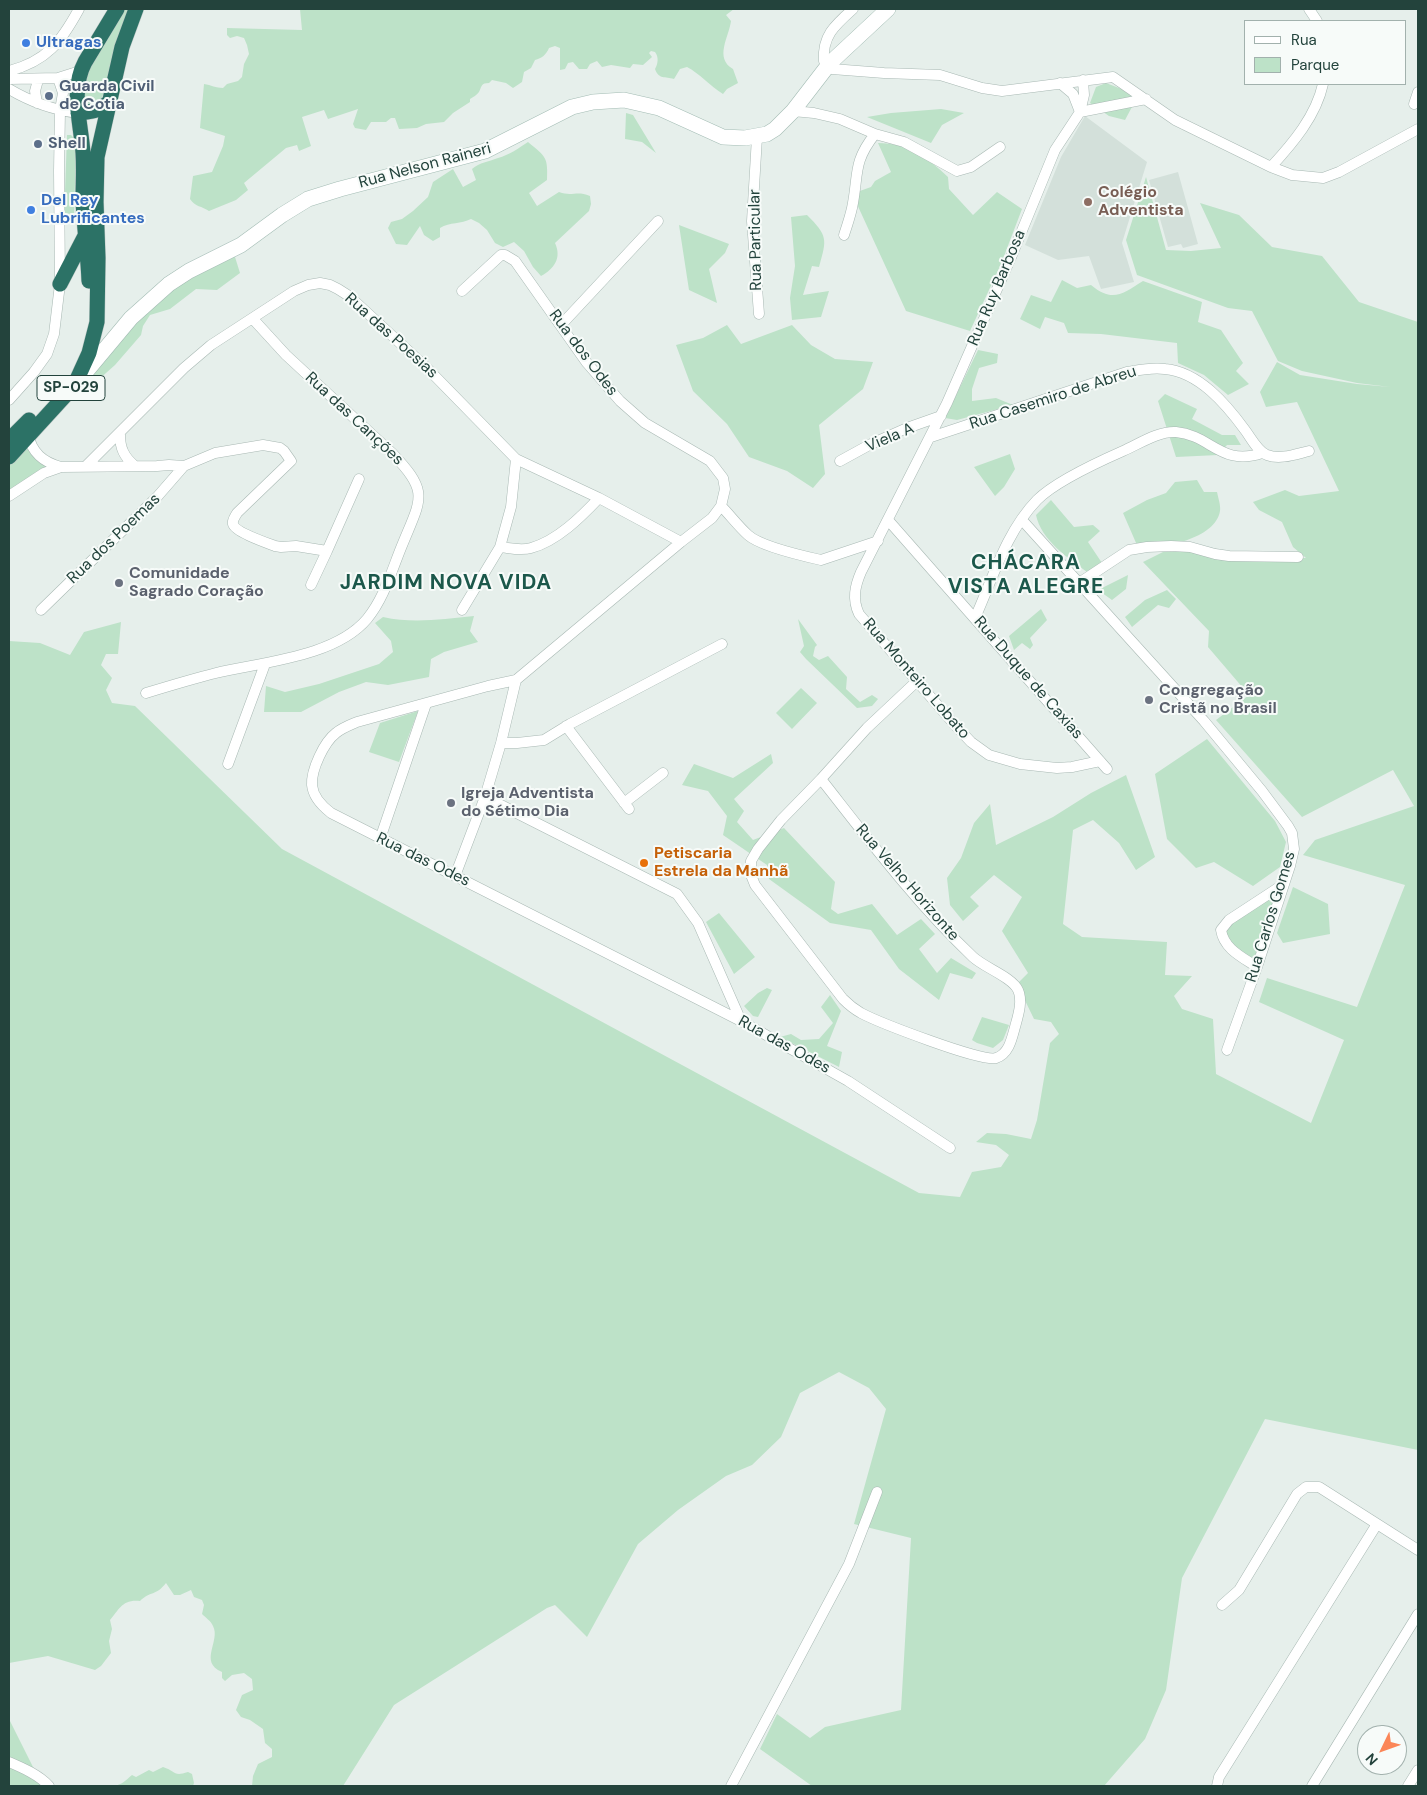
<!DOCTYPE html>
<meta charset="utf-8">
<style>
body{margin:0}
#map{position:relative;width:1427px;height:1795px;overflow:hidden;background:#e6efeb;font-family:"DM Sans",sans-serif}
canvas{display:block}
.frame{position:absolute;inset:0;border:10px solid #23433c;pointer-events:none}
.legend{position:absolute;left:1244px;top:20px;width:162px;height:65px;box-sizing:border-box;background:#f7fbf9;border:1px solid #a2b1ad;margin:0;padding:6px 9px;list-style:none;font-size:15px;color:#23433c}
.legend li{display:flex;align-items:center;gap:10px;height:25px}
.legend b{width:25px;border:1px solid #a2b1ad}
.north{position:absolute;left:1357px;top:1725px;width:50px;height:50px;box-sizing:border-box;background:#f7fbf9;border:1px solid #a2b1ad;border-radius:50%;rotate:228deg;font-size:14px;font-weight:700;line-height:20px;text-align:center;color:#23433c}
.north::after{content:'';display:block;margin:auto;width:18px;height:22px;background:#fb8658;clip-path:polygon(50% 0,100% 100%,50% 72%,0 100%)}
</style>
<div id="map">
<canvas width="1427" height="1795"></canvas>
<div class="frame"></div>
<ul class="legend">
<li><b style="height:6px;background:#fff"></b>Rua</li>
<li><b style="height:14px;background:#bde2c8"></b>Parque</li>
</ul>
<div class="north">N</div>
</div>
<script>
const context = document.querySelector('canvas').getContext('2d');
context.lineJoin = 'round';
function paint(path, color) { context.fillStyle = color; context.fill(path, 'evenodd'); }
function trace(path, color, width, dash) { context.strokeStyle = color; context.lineWidth = width; context.lineCap = dash ? 'butt' : 'round'; context.setLineDash(dash || []); context.stroke(path); }
function drawText(font, color, halo, rows, align = 'center') {
  context.font = font + ' "DM Sans",sans-serif'; context.lineWidth = 4; context.setLineDash([]); context.textBaseline = 'middle'; context.strokeStyle = halo; context.fillStyle = color; for (const [text, x, y, turn = 0] of rows) {
    context.save(); context.translate(x, y); context.rotate((+turn || 0) * Math.PI / 180); context.textAlign = isNaN(turn) ? turn : align; if (halo) context.strokeText(text, 0, 0); context.fillText(text, 0, 0); context.restore();
  }
}
paint(new Path2D(`
 M1085 116 1147 162 1122 243 1134 282 1101 289 1089 256 1058 260 1025 245 1061 157Z
 M1178 172 1198 244 1183 248 1181 244 1168 247 1149 180Z`), '#d3e0da');
paint(new Path2D(`
 M123 9H130L102 98 98 103 89 104 85 98V75Z
 M300 9H734L726 15 731 21C729 37 714 58 733 69L738 83 727 89 723 94C710 86 699 73 687 67L680 69 674 79C665 76 659 80 655 69 658 64 659 57 655 52L651 51 649 53 652 57 643 65 633 64 630 68 611 65 602 67 597 61 590 64 587 69H579L573 62 568 63 565 69 560 70V48L555 46 549 48C546 55 542 58 535 60L531 68 524 72 522 82 513 88 506 83 492 80 489 83C481 83 482 86 479 92 477 95 473 97 470 99V102L453 113 444 122 426 124 417 128 399 129 395 118H391L386 122H371L366 130 355 128 353 124 358 109 328 119 324 110 302 117 311 146 299 151 297 145 286 148 244 183 248 190 236 200 209 211C202 206 195 207 190 199L193 176 212 172 223 146 225 136 200 128 204 84C211 85 216 88 223 88L227 84 238 81 242 77 244 64 249 54 247 45 244 38 237 36 230 38 227 35V28L302 30Z
 M1106 83 1132 93 1133 105 1125 120 1109 116 1090 103 1096 87Z
 M941 109 964 113 942 125 931 143 867 117 891 113Z
 M626 113 633 115 656 153 642 142 625 139Z
 M67 135H71L74 138 76 147 74 218 71 219 72 223 64 221Z
 M528 142C546 157 548 157 547 180L529 193 537 206 559 192C573 197 576 190 590 196L591 204 589 211 555 243C562 258 554 269 541 276L533 267 524 251 514 242 503 247 495 243 487 230 479 223 471 219C461 224 450 222 440 228V237L433 241 424 235 420 226 407 245 396 244 388 228 391 222 402 219 413 211 428 197 433 182 453 169 463 187 476 180 472 169C480 162 488 162 498 158 509 155 519 148 528 142Z
 M878 143C908 143 927 157 948 177L949 189 973 215 997 192 1022 209 1001 264 970 331 906 311 856 202 857 192 871 187 875 181 891 172Z
 M1146 177 1166 250 1191 251 1221 248 1200 203 1239 215 1272 247 1322 256 1359 302 1418 322V1450L1265 1419 1182 1578 1166 1690 1145 1739 1104 1786H812L760 1749 777 1714 810 1738 825 1727 901 1710 911 1538 854 1524 886 1409 869 1388 839 1372 800 1393 781 1437 752 1465 726 1476 678 1510 638 1544 587 1637 555 1605 547 1608 394 1705 343 1786H252L253 1776 258 1764 272 1757V1749L265 1743 263 1729 250 1720 241 1717 236 1710 242 1695 253 1690 252 1679 244 1673 232 1675 225 1681 222 1678V1672C198 1662 221 1641 213 1626 211 1621 206 1618 202 1614L204 1605 202 1600 194 1597 191 1590 180 1595H174L166 1583C156 1596 150 1591 140 1601 122 1599 119 1610 110 1620L112 1629 109 1641 111 1653 101 1666 95 1670 48 1656 9 1663V641L40 643 70 655 84 632 121 622 118 654H106L101 665 112 678 106 690 112 703 135 706 282 849 919 1193 960 1197 972 1172 1001 1167 1009 1155 996 1145 976 1142 987 1133 1006 1134 1031 1139 1037 1120 1050 1043 1059 1034 1051 1022 1034 1019 1017 984 1028 973 1002 931 1022 897 994 875 970 897 979 906 963 921 950 905 947 878 961 858 974 823 990 804 996 845 1053 817 1091 793 1126 775 1155 857 1136 870 1119 843 1093 820 1073 830 1063 924 1082 937 1167 942 1165 975 1192 976 1174 996 1182 1009 1213 1019 1216 1074 1311 1123 1344 1040 1259 1002 1267 978 1357 1007 1405 885 1303 855 1315 840 1414 806 1393 770 1302 817 1216 720 1249 695 1208 647 1209 631 1143 562 1163 552 1187 550 1233 558H1306L1293 547 1282 522 1259 510 1253 502 1285 490 1299 496 1339 491 1297 402 1266 407 1260 392 1277 362 1300 375 1357 384 1390 387 1357 383 1302 371 1278 361 1252 311 1228 308 1137 275 1126 240Z
 M807 215C828 236 827 239 819 267L812 266 803 295 829 291 821 317 792 320 790 298 795 266 791 217Z
 M679 225 729 244 725 253 709 269 717 303 689 290Z
 M226 257H235L240 273 217 290 196 289 170 309 150 315 143 326 141 335 115 365 97 381H87L117 338 164 291Z
 M1062 280 1077 288 1091 285C1113 303 1122 294 1143 281L1202 302 1198 322 1221 330 1243 363 1236 371 1249 384 1228 395 1204 375 1178 363 1177 343 1101 334 1068 333 1064 323 1045 317 1040 329 1020 319 1031 295 1051 302Z
 M727 325 741 344 792 325 811 345 835 359 873 362 863 389 819 425 825 474 813 488 787 471 749 457 727 424 693 391 676 345 703 338Z
 M978 350 998 354 997 363 979 368 972 389V401L996 398 1013 405 957 420 945 418Z
 M1165 394 1197 409 1192 419 1222 435H1235L1241 445H1227L1218 455 1176 457 1158 401Z
 M31 445 61 467 9 496V457Z
 M1010 454 1015 469 1004 487 995 496 974 467Z
 M1197 480 1204 492H1217C1218 497 1221 506 1220 511 1215 540 1163 546 1140 552L1123 513 1147 500 1166 493 1175 482Z
 M1051 500 1074 527 1093 525 1100 531 1088 542 1102 563 1087 572C1068 558 1041 540 1036 515Z
 M1128 575 1126 589 1112 600 1098 590Z
 M1167 590 1176 599 1169 608 1158 605 1132 627 1125 617 1145 600Z
 M1041 609 1047 620 1030 638 1033 645 1030 649 1022 643 1014 650 1009 636Z
 M474 616 470 631 478 642 444 652 431 659 429 677 388 685 366 682 339 692 301 712H264L266 686 285 692 319 684 379 664 393 652 391 641 375 623 383 617C414 624 443 619 474 616Z
 M798 619 817 645 815 647 813 656 819 660 828 656 847 677 846 689 860 702 872 695 878 699 872 706 857 708 806 659 800 652 804 646Z
 M801 688 817 703 792 729 776 713Z
 M418 711 399 762 369 752 380 723Z
 M1207 739 1275 821 1286 842 1280 867 1253 886 1214 862 1196 868 1167 839 1155 774Z
 M771 754 773 763 734 799 744 811 737 822 753 840 784 828 835 882 831 909 838 914 872 904 897 935 921 919 935 934 919 949 937 973 951 958 976 973 972 979 950 973 939 1000 899 969 871 930 830 923 769 879 767 865 723 835 727 816 708 791 682 785 694 764 733 778Z
 M1284 884 1257 967 1233 951 1223 926Z
 M1293 887 1328 904 1330 934 1283 943 1277 933Z
 M719 913 755 957 734 974 706 922Z
 M767 988 772 990 758 1017 753 1016 744 1006 758 993Z
 M830 995 841 1011 827 1046 842 1052 839 1067 780 1037 791 1034 801 1040 819 1039 833 1023 821 1007Z
 M982 1017 1009 1025 1003 1040 993 1048 977 1043 972 1040Z
 M9 1719 41 1783 43 1786H9Z
 M163 1767C176 1771 173 1777 188 1772L192 1774 194 1783 193 1786H114C123 1784 125 1781 132 1775L136 1777 149 1770 153 1772Z`), '#bde2c8');
const street = new Path2D(`
 M853 9C835 25 822 36 824 61L832 69 884 73 940 75 982 88 1002 91 1113 77 1175 120 1271 167 1292 175 1323 178 1339 172 1418 129
 M1309 9 1317 21
 M9 71C47 61 61 42 79 9
 M9 79 58 78 80 71
 M1060 83 1073 94 1080 112
 M9 89C31 102 52 110 78 113
 M37 103 35 91 38 80
 M1414 104 1418 92
 M793 111 814 113 840 119 875 134 904 142 957 171 971 167 1000 147
 M1080 112 1084 95 1083 80
 M757 137 752 221 759 314
 M1271 167C1293 143 1316 116 1323 84
 M844 235C847 226 850 217 852 208 859 175 852 163 875 134
 M462 291 501 255H505L515 261 587 363 620 401 645 423 710 461 723 478 725 489 721 506 712 518 681 542 516 680 488 686 357 722C350 725 342 728 336 733 324 742 311 770 312 785 313 797 322 806 331 813L741 1021 848 1081 950 1148
 M561 325 658 221
 M9 400 34 372 47 354 54 334 60 284 59 171 60 110 63 93 58 78
 M28 434C32 453 43 462 61 467
 M120 435C120 448 124 457 135 466
 M931 437 1127 372C1139 370 1152 367 1165 369 1199 372 1226 404 1245 430 1251 438 1258 452 1267 455 1280 460 1296 454 1309 451
 M840 461 871 444 907 428 941 416
 M86 466 184 368 211 345 294 291 308 285 320 283 330 285 338 289 349 296 427 368 516 459 599 498 681 542
 M9 496 44 473 61 467 157 466 169 465 184 466 215 453 263 445 280 448 284 451 291 461 237 513C235 517 232 520 233 524 235 532 267 543 275 546L281 547 296 546 327 551 359 479
 M721 506C730 515 738 526 748 535 760 546 803 556 821 560L878 541
 M888 520 1107 769
 M1022 520 1204 721 1262 791 1288 826 1292 833 1294 849 1290 866 1257 967 1227 1050
 M500 547C510 548 521 551 531 548 557 541 581 517 599 498
 M1079 583 1129 550 1147 547 1171 546 1190 547 1215 554 1229 556 1298 557
 M311 585 327 551
 M41 610 157 497 184 466
 M462 610 500 547 511 507 516 459
 M975 618C993 578 1006 532 1037 500 1056 481 1098 462 1123 451 1139 444 1158 431 1176 432 1211 435 1221 467 1262 453
 M146 693C169 686 192 679 216 673 262 662 335 657 367 619 385 597 392 569 403 543 422 497 429 492 392 453L286 355 253 319
 M566 726 629 809
 M501 743H517L544 740 570 724 722 644
 M1100 761 1072 767 1057 768 1020 764 989 755 971 742 954 724 859 614C852 599 855 586 861 572L947 403 1012 255 1055 150 1080 112 1146 99
 M228 764 265 664
 M821 779C869 840 916 903 973 957 985 968 1012 977 1018 990 1023 1001 1018 1016 1015 1027 1012 1038 1009 1054 996 1058 983 1063 878 1022 861 1013 854 1009 849 1005 843 999L755 885 751 875V861L758 849 781 820 821 779 867 728 917 681
 M485 797 677 894 698 923 741 1021
 M624 803 663 773
 M380 839 426 704
 M455 876 485 797 501 743 516 680
 M1257 967C1242 957 1224 949 1221 930L1229 920 1284 884
 M1222 1605 1239 1590 1297 1494 1306 1487H1319L1418 1550
 M9 1762C23 1768 39 1775 49 1786
 M731 1786 849 1564 877 1492
 M1217 1786 1219 1777 1377 1524
 M1312 1786 1418 1614
 M1408 1786 1418 1770`);
const secondary = new Path2D(`
 M80 379 131 318 169 284 189 271 241 245 282 215 308 199 340 189 485 151 572 107 593 102 624 100 659 108 723 137 745 138 767 134 775 129 793 111 830 63 888 9`);
const highway = new Path2D(`
 M78 113C90 112 100 111 109 102
 M89 281C88 254 84 227 83 200 83 184 84 169 83 153 81 123 70 90 85 62L117 9
 M60 284 86 234
 M9 440 29 420
 M9 457 74 386 89 353 97 322 98 258 96 202 97 157 122 47 136 9`);
trace(street, '#a8b8b3', 11);
trace(secondary, '#a3bcb4', 16);
trace(highway, '#c1cac8', 16);
trace(street, '#fff', 10);
trace(secondary, '#fff', 15);
trace(highway, '#2c7266', 15);
for (const [x, y, r, color] of [
 [26,43,5,"#3f7fe0"],
 [49,96,5,"#5c6f8a"],
 [38,144,5,"#5c6f8a"],
 [1088,202,5,"#8d6e63"],
 [31,210,5,"#3f7fe0"],
 [119,583,5,"#6b7280"],
 [1149,700,5,"#6b7280"],
 [451,803,5,"#6b7280"],
 [644,863,5,"#e8710a"]
]) { const dot = new Path2D(); dot.arc(x, y, r, 0, 2 * Math.PI); context.fillStyle = color; context.fill(dot); trace(dot, '#f7fbf9', 2); }
for (const [x, y, w] of [
 [71,388,68]
]) { const box = new Path2D(); box.roundRect(x - w / 2, y - 12.5, w, 25, 4); context.fillStyle = '#f7fbf9'; context.fill(box); trace(box, '#23433c', 1); }
drawText('bold 15px', '#23433c', null, [
 ["SP-029",71,388]
]);
drawText('bold 16px', '#366cbe', '#f7fbf9', [
 ["Ultragas",36,43],
 ["Del Rey",41,201],
 ["Lubrificantes",41,219]
], 'left');
drawText('bold 16px', '#4e5e75', '#f7fbf9', [
 ["Guarda Civil",59,87],
 ["de Cotia",59,105],
 ["Shell",48,144]
], 'left');
drawText('16px', '#23433c', '#f7fbf9', [
 ["Rua Nelson Raineri",425,166,-15],
 ["Rua Particular",756,240,-91],
 ["Rua Ruy Barbosa",997,288,-67],
 ["Rua das Poesias",391,336,42],
 ["Rua dos Odes",583,353,53],
 ["Rua Casemiro de Abreu",1053,398,-18],
 ["Rua das Canções",354,419,43],
 ["Viela A",890,438,-23],
 ["Rua dos Poemas",114,539,-44],
 ["Rua Duque de Caxias",1028,678,49],
 ["Rua Monteiro Lobato",916,679,49],
 ["Rua das Odes",423,860,26],
 ["Rua Velho Horizonte",907,883,49],
 ["Rua Carlos Gomes",1271,917,-73],
 ["Rua das Odes",784,1045,29]
]);
drawText('bold 16px', '#785e54', '#f7fbf9', [
 ["Colégio",1098,193],
 ["Adventista",1098,211]
], 'left');
drawText('bold 16px', '#5b616d', '#f7fbf9', [
 ["Comunidade",129,574],
 ["Sagrado Coração",129,592],
 ["Congregação",1159,691],
 ["Cristã no Brasil",1159,709],
 ["Igreja Adventista",461,794],
 ["do Sétimo Dia",461,812]
], 'left');
drawText('bold 16px', '#c56008', '#f7fbf9', [
 ["Petiscaria",654,854],
 ["Estrela da Manhã",654,872]
], 'left');
context.letterSpacing = '1px';
drawText('bold 21px', '#1c584b', '#f7fbf9', [
 ["CHÁCARA",1026,563],
 ["VISTA ALEGRE",1026,587],
 ["JARDIM NOVA VIDA",446,583]
]);
context.letterSpacing = '0px';
</script>
